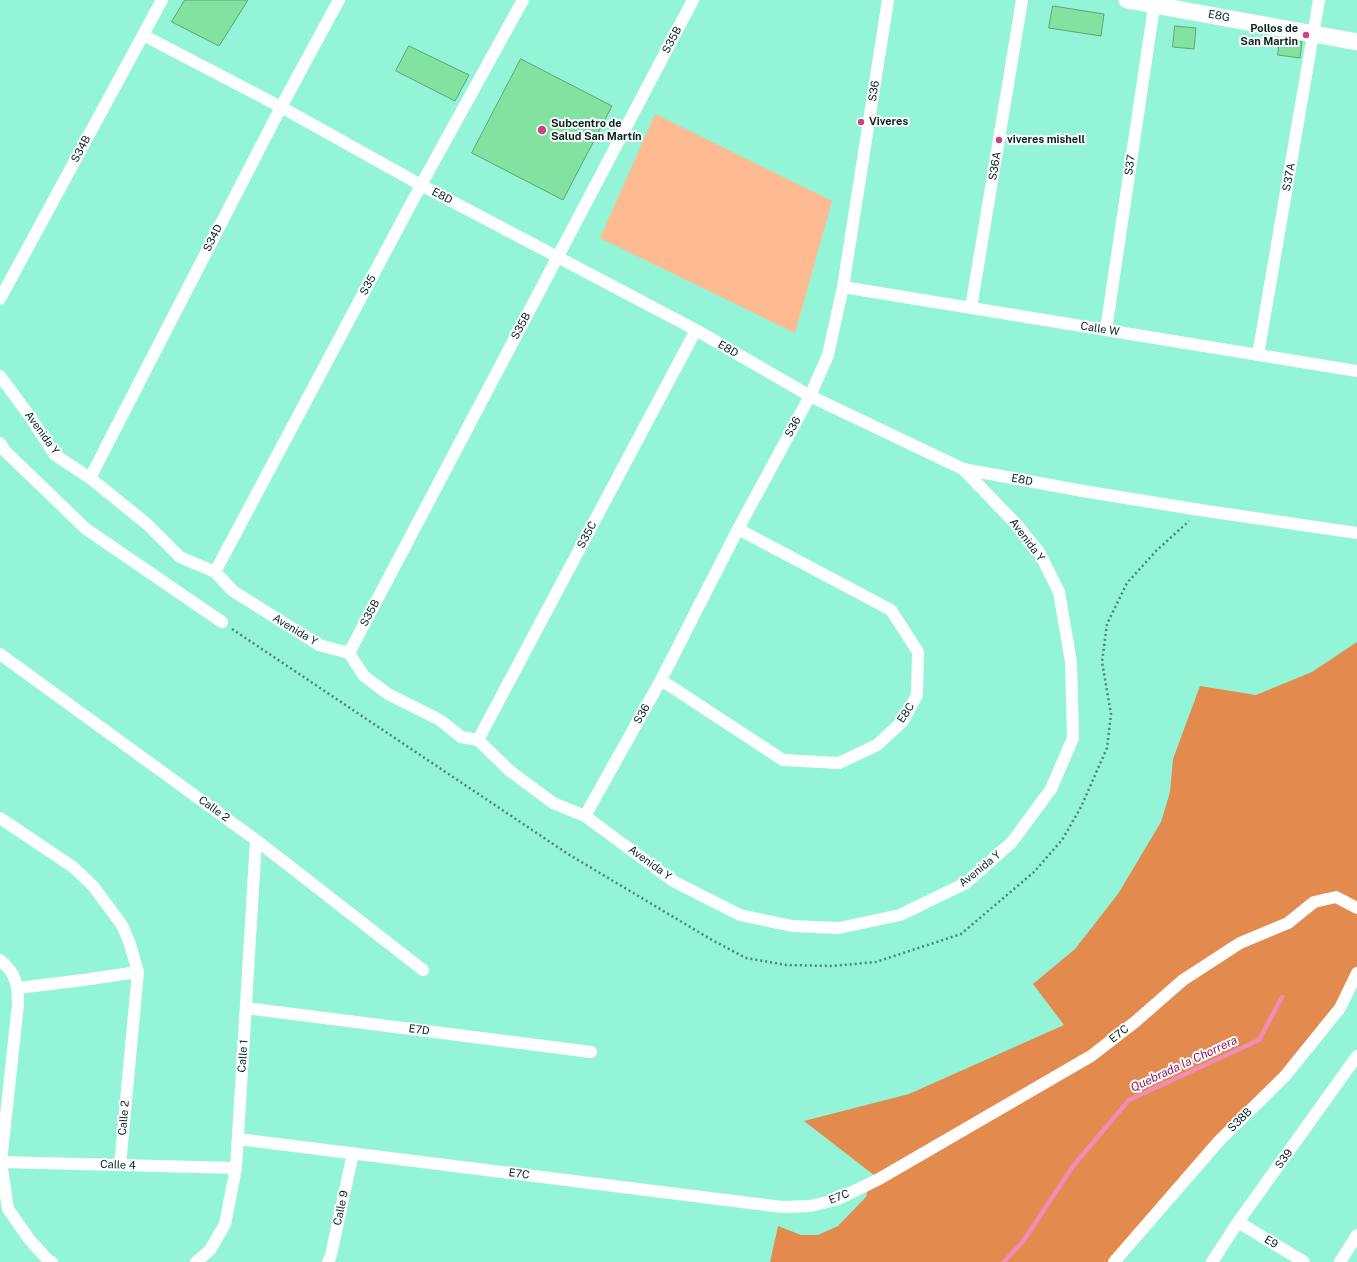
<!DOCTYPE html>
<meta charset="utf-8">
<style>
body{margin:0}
canvas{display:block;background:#93f4d8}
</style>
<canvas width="1357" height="1262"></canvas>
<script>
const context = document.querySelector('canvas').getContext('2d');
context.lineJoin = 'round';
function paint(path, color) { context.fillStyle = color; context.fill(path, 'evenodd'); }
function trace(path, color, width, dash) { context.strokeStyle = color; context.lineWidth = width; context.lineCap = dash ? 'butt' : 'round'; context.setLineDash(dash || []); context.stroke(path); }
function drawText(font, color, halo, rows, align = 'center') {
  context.font = font + ' "Public Sans",sans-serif'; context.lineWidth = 4; context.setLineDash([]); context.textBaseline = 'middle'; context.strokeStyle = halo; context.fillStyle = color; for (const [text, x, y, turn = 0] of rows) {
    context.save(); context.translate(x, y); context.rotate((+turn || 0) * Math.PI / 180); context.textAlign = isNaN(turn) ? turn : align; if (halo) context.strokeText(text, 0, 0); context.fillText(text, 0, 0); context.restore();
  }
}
paint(new Path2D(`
 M655 114 832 201 795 333 600 238Z`), '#febb91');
paint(new Path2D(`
 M1357 642V973L1340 1008 1108 1262H770L778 1226 801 1235H818L838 1226 866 1197 869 1184 879 1179 804 1121 909 1094 1064 1025 1033 984 1075 949 1118 894 1161 822 1170 792 1173 759 1200 686 1256 695 1312 672Z`), '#e38a4e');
trace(new Path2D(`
 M1004 1262 1024 1240 1073 1166 1129 1100 1259 1040 1282 997`), '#f18cb8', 4.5);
const building = new Path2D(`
 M185 0H248L219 46 172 22Z
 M1053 6 1104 14 1101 36 1049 28Z
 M1175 26 1196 28 1194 49 1173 47Z
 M1280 39 1302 42 1300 58 1278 55Z
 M409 46 469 75 455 101 396 71Z
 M521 59 612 106 563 200 472 153Z`);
paint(building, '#82e3a1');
trace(building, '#5ea474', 1);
trace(new Path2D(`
 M232 629 568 854 712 940 746 958 786 965 832 966 876 962 961 934 1034 872 1062 840 1081 807 1107 748 1111 714 1102 662 1107 624 1127 583 1157 550 1189 521`), '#488776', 2.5, [2, 3]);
trace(new Path2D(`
 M143 35 281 107 421 185 696 330 810 396 963 469 1083 491 1200 510 1357 533
 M843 287 1357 371
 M0 299 162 0
 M971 308 1022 0
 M1106 330 1155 0
 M1258 355 1319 0
 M0 376 31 418 55 455 90 478 147 524 180 557 215 572 233 591 319 645 349 653 364 676 388 694 440 720 461 737 478 740 510 771 553 803 585 816 673 881 740 915 792 926 839 928 900 915 966 883 1012 842 1051 789 1073 738 1071 662 1059 592 1039 552 1017 525 963 469
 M0 443 5 451 86 529 222 622
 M90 478 281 107 339 0
 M215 572 421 185 523 0
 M349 653 693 0
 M0 654 256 840 423 970
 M661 680 783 760 839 763 877 745 903 721 917 695 918 652 891 610 738 529
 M478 740 696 330
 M585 816 661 680 738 529 810 396 828 355 843 287 888 0
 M0 818 73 867 93 886 122 925 130 944 138 972 120 1165
 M0 960C16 973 18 985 18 1004L1 1162 8 1209 29 1239 48 1260 52 1262
 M18 988 83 980 138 972
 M246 1008 591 1052
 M238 1139 782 1207 810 1206 836 1200 879 1179 1091 1056 1135 1022 1183 980 1240 943 1288 923 1314 902 1336 897 1357 908
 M1 1162 236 1168
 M1238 1222 1304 1262
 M196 1262 210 1250 225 1224 236 1168 256 840
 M328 1262 331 1255 353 1153
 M1114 1262 1219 1141 1285 1076 1340 1008 1357 973
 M1212 1262 1238 1222 1357 1056
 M1340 1262 1357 1235`), '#fff', 12);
trace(new Path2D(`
 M1127 0 1357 42`), '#fff', 17);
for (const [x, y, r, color] of [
 [1306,35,4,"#c94386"],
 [861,122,4,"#c94386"],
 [542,130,5,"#c94386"],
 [999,140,4,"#c94386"]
]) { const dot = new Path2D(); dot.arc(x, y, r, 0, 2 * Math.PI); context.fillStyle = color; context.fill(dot); trace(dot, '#fff', 1.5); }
drawText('11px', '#06271f', '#fff', [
 ["E8G",1219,16,11],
 ["S35B",672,40,-62],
 ["S36",874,91,-81],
 ["S34B",81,149,-62],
 ["S37",1130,165,-82],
 ["S36A",995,166,-81],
 ["S37A",1289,177,-80],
 ["E8D",442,196,28],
 ["S34D",213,238,-63],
 ["S35",368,285,-62],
 ["S35B",521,326,-62],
 ["Calle W",1100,329,9],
 ["E8D",728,349,30],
 ["S36",793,427,-62],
 ["Avenida Y",42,433,54],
 ["E8D",1022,480,11],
 ["S35C",587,535,-62],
 ["Avenida Y",1027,540,53],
 ["S35B",370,613,-62],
 ["Avenida Y",295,630,31],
 ["E8C",906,713,-57],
 ["S36",642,714,-61],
 ["Calle 2",214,809,36],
 ["Avenida Y",650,863,36],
 ["Avenida Y",980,869,-39],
 ["E7D",419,1030,7],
 ["E7C",1119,1034,-38],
 ["Calle 1",243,1056,-86],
 ["Calle 2",124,1118,-85],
 ["S38B",1240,1120,-45],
 ["S39",1284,1159,-54],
 ["Calle 4",118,1165,2],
 ["E7C",519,1174,7],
 ["E7C",839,1197,-21],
 ["Calle 9",341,1208,-78],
 ["E9",1271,1242,31]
]);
drawText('bold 11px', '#06271f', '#fff', [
 ["Pollos de",1298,29,"right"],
 ["San Martin",1298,42,"right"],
 ["Viveres",869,122],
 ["Subcentro de",551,124],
 ["Salud San Martín",551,137],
 ["viveres mishell",1007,140]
], 'left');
drawText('italic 12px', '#921c5c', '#fff', [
 ["Quebrada la Chorrera",1184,1064,-25]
]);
</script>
